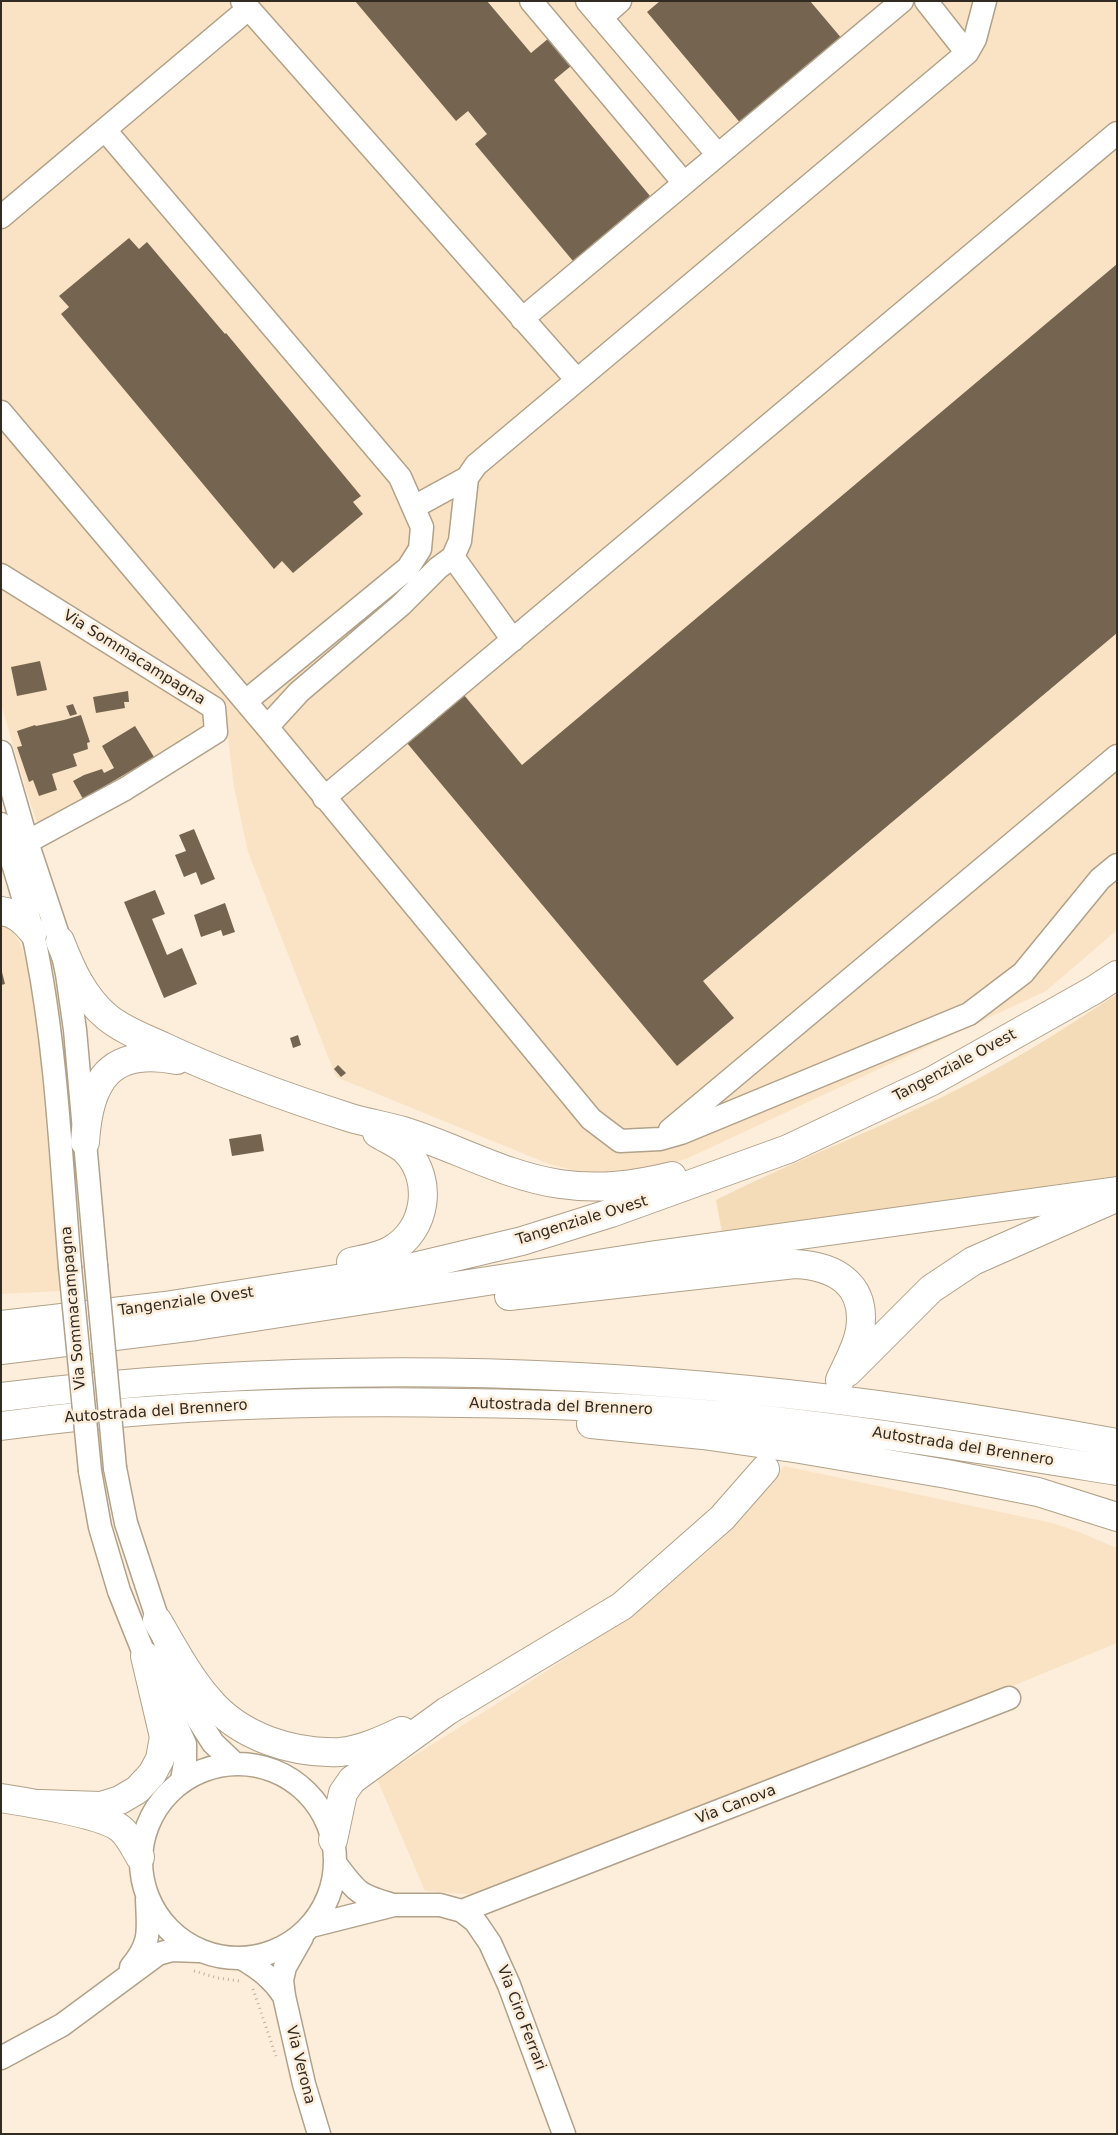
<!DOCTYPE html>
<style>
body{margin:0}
#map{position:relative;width:1118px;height:2135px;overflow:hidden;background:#fceeda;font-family:"DejaVu Sans",sans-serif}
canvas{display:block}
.frame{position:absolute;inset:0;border:2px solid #322b22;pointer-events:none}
</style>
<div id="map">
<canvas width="1118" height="2135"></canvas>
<div class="frame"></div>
</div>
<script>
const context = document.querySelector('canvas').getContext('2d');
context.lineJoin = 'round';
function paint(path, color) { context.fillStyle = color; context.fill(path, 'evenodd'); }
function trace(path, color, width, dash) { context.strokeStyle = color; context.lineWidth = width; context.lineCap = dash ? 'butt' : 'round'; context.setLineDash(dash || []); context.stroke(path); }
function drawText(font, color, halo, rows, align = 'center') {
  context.font = font + ' "DejaVu Sans",sans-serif'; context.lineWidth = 5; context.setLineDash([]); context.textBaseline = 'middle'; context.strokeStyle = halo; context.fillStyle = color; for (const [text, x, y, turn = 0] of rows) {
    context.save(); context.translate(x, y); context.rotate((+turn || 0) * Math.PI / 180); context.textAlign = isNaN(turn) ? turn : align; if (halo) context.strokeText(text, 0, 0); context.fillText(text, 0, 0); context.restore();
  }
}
paint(new Path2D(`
 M1 1H1117V930L1046 991 686 1159 635 1171 592 1175 549 1164 336 1077 248 852 234 787 228 738 45 847 26 789 1 704Z
 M1 924 13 932 20 943 27 963 39 1043 60 1291 1 1294Z
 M784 1466 1052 1523 1079 1532 1117 1548V1643L949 1712 480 1895 425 1891 377 1779 509 1696 644 1606 707 1552 735 1525Z`), '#fae3c4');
paint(new Path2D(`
 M1117 994V1176L722 1232 716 1200C801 1157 890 1125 974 1081 1023 1055 1070 1025 1117 994Z`), '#f4dcb9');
paint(new Path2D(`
 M355 1H487L531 53 549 38 571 66 554 80 650 196 573 261 475 144 487 134 468 111 456 121Z
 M660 1H810L843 40 742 125 647 12Z
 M129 238 139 249 147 242 225 334 226 333 361 496 353 502 363 514 293 573 282 561 274 569 61 314 69 307 59 296Z
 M1117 264V633L703 981 734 1018 677 1066 407 743 464 695 522 765Z
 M40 661 47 690 17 696 11 667Z
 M128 691 129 702H124L125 708 96 713 93 697Z
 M73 704 77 714 70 716 66 706Z
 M81 715 90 742 87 743 88 749 73 754 77 766 52 774 57 790 39 796 33 780 29 782 17 747 22 746 17 731 35 725 36 726 64 720Z
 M135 726 154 757 83 799 73 781 84 775 102 769 104 773 114 768 102 746Z
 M194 829 215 879 201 885 196 872 184 877 175 855 186 851 179 835Z
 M155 890 165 914 152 919 167 955 182 948 197 984 164 998 124 902Z
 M225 903 235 932 223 936 221 930 201 937 194 915Z
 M1 968 5 984 1 985Z
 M298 1035 301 1045 293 1048 290 1038Z
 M338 1065 346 1073 341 1077 334 1069Z
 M261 1134 264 1151 232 1156 229 1139Z`), '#756550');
const minor = new Path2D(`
 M242 1 577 380
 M531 1 684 183
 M587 1 718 155
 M926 1 967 53
 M601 18 620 1
 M105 130 400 477 422 527 420 549 408 568 246 701
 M1 217 248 9
 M522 319 902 1
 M1 412 267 727 591 1119 620 1141 660 1139 681 1133 969 1014 1023 973 1100 879 1117 865
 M414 507 467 478
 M453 557 513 640
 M1 575 214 708 216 732 125 789 27 842
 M267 727 299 692 401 605 438 568 453 557 460 541 467 478 476 465 967 53 975 39 985 1
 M1 752 27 842 60 941 67 974 75 1030 96 1265
 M324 798 1117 133
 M1 824C13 867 29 909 37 953 57 1056 61 1162 70 1267
 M670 1130 1117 756
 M115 1468 126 1523 176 1675 199 1721 213 1743 234 1763
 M90 1471 100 1527 119 1591 145 1656 185 1744V1763L182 1780
 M141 1861a97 97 0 1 1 194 0a97 97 0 1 1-194 0Z
 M335 1863C357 1892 357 1895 393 1905
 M462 1911 1009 1698
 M311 1926 394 1905H440L462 1911 475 1921 490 1943 509 1985 564 2134
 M302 1937 285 1967 282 1980 284 1996 304 2084 319 2134
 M243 1959C260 1969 273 1979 284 1996
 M131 1967C152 1942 148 1930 147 1899
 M1 2058 62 2025 158 1954 172 1950 199 1951`);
const highway = new Path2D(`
 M1 911C16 913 24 921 33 932
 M60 941C71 969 83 997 107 1017 124 1031 145 1038 164 1047 224 1075 288 1098 351 1118 368 1123 386 1126 403 1131 455 1147 505 1176 560 1184 599 1190 635 1185 672 1176
 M85 1142C89 1080 110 1047 177 1060
 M351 1262C364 1259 379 1257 391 1250 426 1231 434 1180 406 1151 399 1144 386 1139 377 1133
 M509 1296 795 1264C835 1266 867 1284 860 1330 857 1348 847 1364 840 1380
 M1 1325 165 1306 413 1267 522 1241 611 1213 788 1149 932 1081 1094 990 1117 975
 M1 1350 196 1326 656 1255 1117 1191
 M848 1372 931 1289 973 1261 1109 1201
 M1 1397C248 1366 501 1365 749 1390 872 1402 995 1421 1117 1443
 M591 1424 703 1435 800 1449 947 1474 1038 1492 1117 1517
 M1 1426C154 1405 308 1400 462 1403 543 1404 623 1406 704 1414 842 1426 980 1449 1117 1471
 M157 1620C173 1647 188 1676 209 1700 240 1737 293 1754 340 1752 361 1750 383 1740 402 1731
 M1 1798C26 1802 103 1814 121 1829 130 1837 134 1847 140 1857
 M40 1804 101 1806 120 1800 137 1790 152 1774 160 1759 164 1737 145 1656
 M333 1840 343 1793 352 1780 447 1711 622 1606 722 1518 765 1469`);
trace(minor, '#b1a189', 25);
trace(highway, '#b1a189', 30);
trace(new Path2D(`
 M194 1971 218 1978 239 1981
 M253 1989 276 2056`), '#bcb0a0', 3, [1, 4]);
trace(minor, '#fff', 22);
trace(highway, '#fff', 28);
const minorBridge = new Path2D(`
 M96 1265 115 1468
 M70 1267 90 1471`);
trace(minorBridge, '#b1a189', 25, []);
trace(minorBridge, '#fff', 22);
drawText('15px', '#322b22', '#fceeda', [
 ["Via Sommacampagna",134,658,32],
 ["Tangenziale Ovest",955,1066,-28],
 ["Tangenziale Ovest",582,1221,-17],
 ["Tangenziale Ovest",186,1302,-8],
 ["Via Sommacampagna",74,1308,-95],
 ["Autostrada del Brennero",561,1407,2],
 ["Autostrada del Brennero",156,1412,-4],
 ["Autostrada del Brennero",963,1447,9],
 ["Via Canova",736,1805,-21],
 ["Via Ciro Ferrari",521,2018,69],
 ["Via Verona",300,2065,76]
]);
</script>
